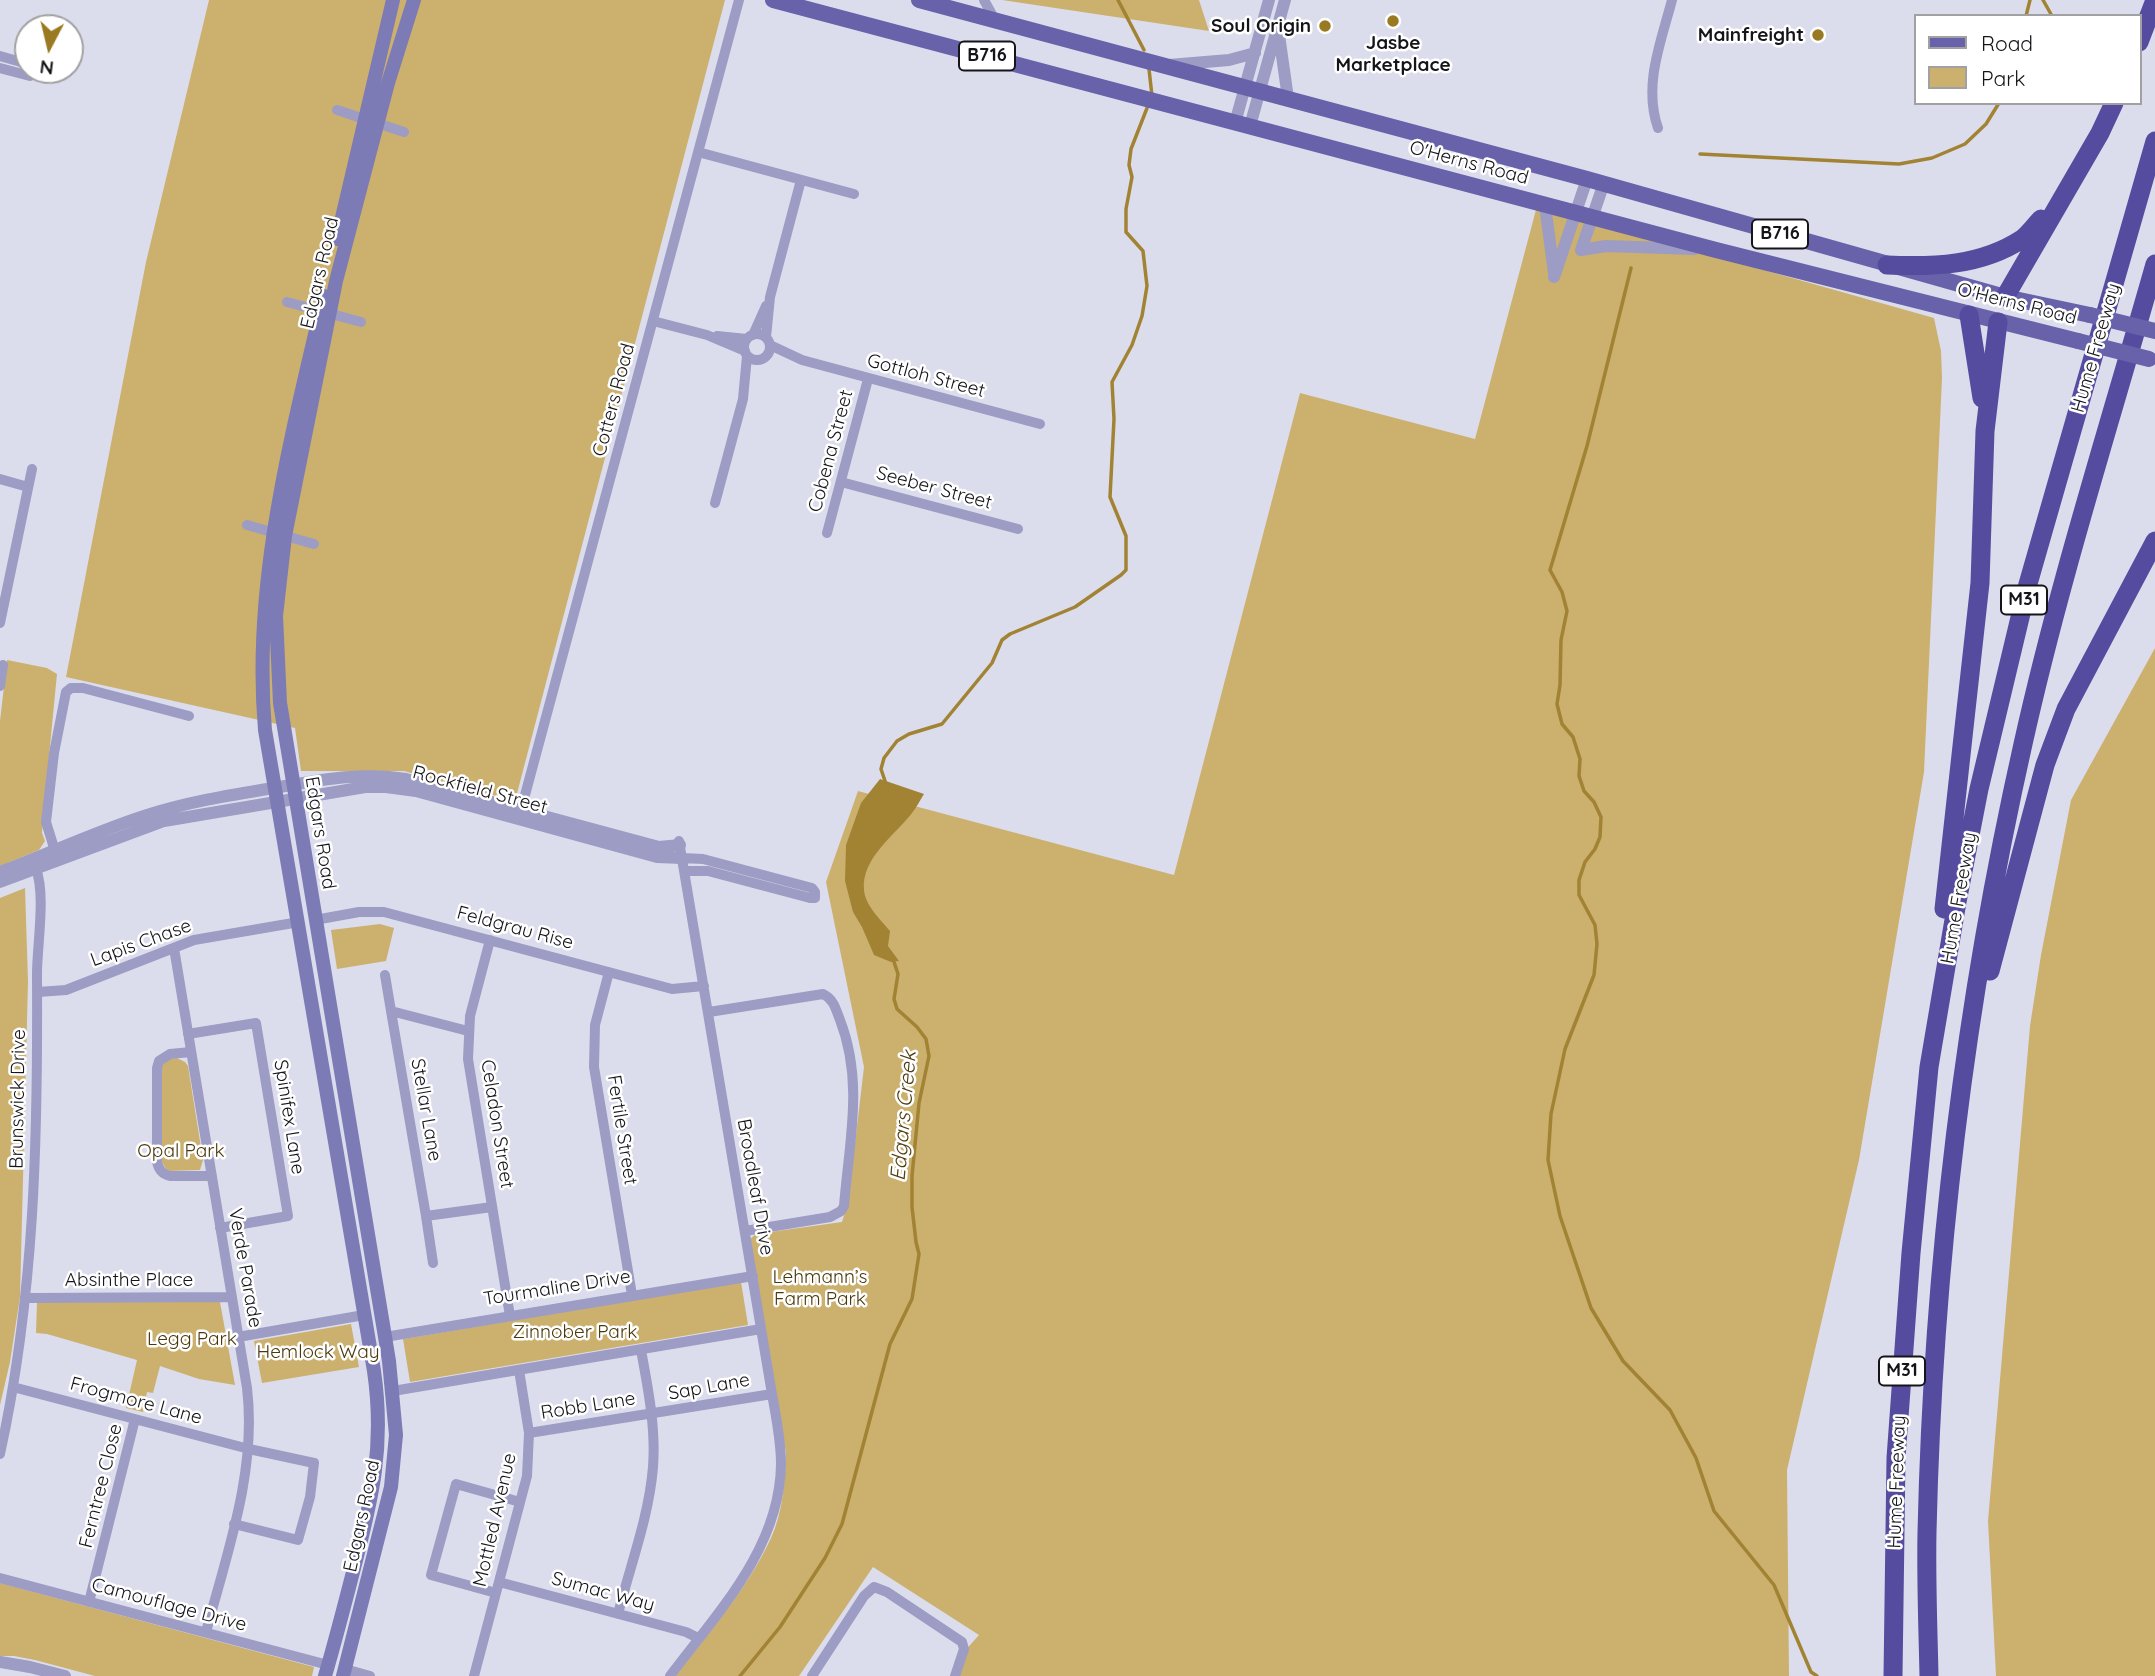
<!DOCTYPE html>
<meta charset="utf-8">
<style>
body{margin:0}
#map{position:relative;width:2155px;height:1676px;overflow:hidden;background:#dcddec;font-family:Quicksand,sans-serif}
canvas{display:block}
.legend{position:absolute;left:1914px;top:14px;width:228px;height:91px;box-sizing:border-box;background:#fff;border:2px solid #a1a1a3;margin:0;padding:9px 12px;list-style:none;font-size:21px;color:#141419}
.legend li{display:flex;align-items:center;gap:14px;height:35px}
.legend b{width:35px;border:2px solid #a1a1a3}
.north{position:absolute;left:14px;top:14px;width:70px;height:70px;box-sizing:border-box;background:#fff;border:2px solid #a1a1a3;border-radius:50%;rotate:187deg;font-size:19px;font-weight:700;line-height:28px;text-align:center;color:#141419}
.north::after{content:'';display:block;margin:auto;width:24px;height:32px;background:#997922;clip-path:polygon(50% 0,100% 100%,50% 72%,0 100%)}
</style>
<div id="map">
<canvas width="2155" height="1676"></canvas>
<ul class="legend">
<li><b style="height:9px;background:#6762aa"></b>Road</li>
<li><b style="height:19px;background:#ccb06e"></b>Park</li>
</ul>
<div class="north">N</div>
</div>
<script>
const context = document.querySelector('canvas').getContext('2d');
context.lineJoin = 'round';
function paint(path, color) { context.fillStyle = color; context.fill(path, 'evenodd'); }
function trace(path, color, width, dash) { context.strokeStyle = color; context.lineWidth = width; context.lineCap = dash ? 'butt' : 'round'; context.setLineDash(dash || []); context.stroke(path); }
function drawText(font, color, halo, rows, align = 'center') {
  context.font = font + ' Quicksand,sans-serif'; context.lineWidth = 5; context.setLineDash([]); context.textBaseline = 'middle'; context.strokeStyle = halo; context.fillStyle = color; for (const [text, x, y, turn = 0] of rows) {
    context.save(); context.translate(x, y); context.rotate((+turn || 0) * Math.PI / 180); context.textAlign = isNaN(turn) ? turn : align; if (halo) context.strokeText(text, 0, 0); context.fillText(text, 0, 0); context.restore();
  }
}
paint(new Path2D(`
 M209 0H725L515 801 404 771H301L295 728 66 677 146 262Z
 M1002 0H1199L1209 31Z
 M1537 206 1934 318 1941 351 1942 378 1924 772 1859 1160 1787 1470 1789 1676H955L963 1653 979 1635 873 1567 799 1676H676C709 1632 748 1588 771 1538 783 1512 785 1481 786 1453L750 1239 756 1234 842 1222 848 1203 864 1067 826 882 858 791 1174 875 1300 393 1475 439Z
 M2155 648V1676H1996L1988 1521 2030 1026 2041 955 2071 800Z
 M7 660 47 668 57 674 43 818 42 833 45 841 39 850 0 866V721Z
 M25 888 28 981 20 1297 10 1362 0 1405V898Z
 M380 924 394 928 386 961 337 969 331 930Z
 M177 1058 185 1062 188 1066 203 1160 200 1170 167 1171 162 1162V1065L170 1059Z
 M741 1282 748 1325 410 1382 403 1339Z
 M37 1302H220L235 1385 199 1379 160 1366 153 1393 147 1392 143 1412 126 1408 137 1360 47 1334 36 1333Z
 M351 1324 359 1367 262 1383 254 1341Z
 M0 1583 314 1667 312 1676H95L35 1660 14 1656H0Z`), '#ccb06e');
paint(new Path2D(`
 M880 779 924 794C920 800 917 807 912 813 896 834 861 858 864 890 865 905 880 919 890 931L888 946 899 961 891 962 874 955 862 927 853 912 845 881 846 845 861 803Z`), '#a28334');
trace(new Path2D(`
 M1118 0 1144 50
 M2043 0 2052 16
 M2026 16 2030 0
 M1149 69 1152 96
 M1700 154 1899 164 1932 158 1965 144 1986 124 1999 103
 M1631 268 1587 446 1550 570 1562 592 1567 611 1561 640 1560 685 1557 704 1562 724 1573 737 1580 759 1579 776 1584 791 1594 802 1601 817 1600 837 1595 849 1585 862 1579 880V895L1595 925 1597 944 1594 975 1565 1049 1551 1114 1548 1160 1560 1216 1591 1308 1623 1361 1670 1410 1696 1458 1714 1511 1774 1585 1811 1672 1817 1676
 M886 784 881 769 884 758 897 741 909 734 942 724 992 663 1002 640 1010 634 1075 607 1121 575 1126 570V536L1110 497 1114 419 1112 382 1132 345 1142 316 1147 286 1143 251 1126 232V209L1132 177 1129 165 1131 149 1149 103
 M740 1676 780 1627 825 1558 842 1524 890 1344 912 1299 919 1254 916 1242 912 1207V1176L919 1103 929 1056 926 1039 917 1027 897 1009 894 999 898 974 893 959`), '#a28334', 3.5);
trace(new Path2D(`
 M984 0 995 20
 M0 56 28 64
 M0 68 30 76
 M337 110 404 132
 M1658 128C1643 85 1661 42 1672 0
 M698 152 854 194
 M287 302 361 322
 M653 321 707 335 745 351
 M744 347a13 13 0 1 1 26 0a13 13 0 1 1-26 0Z
 M753 335 766 306
 M717 336 747 339
 M766 337 770 297 801 180
 M770 345 802 360 1040 424
 M0 479 28 487
 M841 482 1018 529
 M715 503 743 399 747 356
 M247 525 314 544
 M827 533 868 379
 M0 623 32 469
 M0 686 3 665
 M521 810 739 0
 M55 851 46 822 54 753 66 692 71 688H83L189 716
 M682 858 703 859 812 888 815 892V898H810L708 871H685
 M315 920 359 912H384L672 989 704 986
 M490 940 470 1016 468 1059 510 1316
 M174 948 247 1388C257 1471 227 1553 206 1632
 M609 972 595 1025 594 1067 632 1295
 M385 975 391 1011
 M38 992 66 990 194 940 299 922
 M709 1012 823 994C834 999 836 1010 840 1020 864 1082 849 1142 844 1206L841 1211 830 1217 745 1231
 M468 1031 391 1011 426 1216 492 1207
 M188 1034 256 1023 288 1216 220 1228
 M191 1052 170 1054 159 1061 157 1068V1162C159 1170 162 1174 170 1176H212
 M426 1216 433 1263
 M26 1298 231 1297
 M238 1337 364 1315
 M385 1337 753 1276
 M13 1387 249 1449 314 1463 310 1497 298 1540 234 1524
 M393 1391 761 1329
 M529 1433 772 1394
 M0 1454C35 1295 38 1135 37 974 37 945 46 895 36 869
 M0 1578 328 1665
 M499 1582 686 1632 698 1638
 M496 1593 431 1575 456 1484 520 1502
 M89 1602 135 1419
 M618 1614C630 1566 649 1517 653 1467 656 1428 648 1388 641 1350
 M345 1669 370 1676
 M474 1676 527 1476 529 1433 519 1370
 M670 1676C718 1612 780 1548 781 1464 781 1440 776 1417 772 1394L679 841
 M812 1676 864 1596 874 1587 887 1592 962 1642 964 1649 955 1676`), '#9c9cc4', 10);
trace(new Path2D(`
 M1279 35 1288 98
 M1169 65 1229 60 1255 53
 M1235 123 1269 0
 M1250 126 1285 0
 M1604 183 1581 250 1606 246 1694 249
 M1545 205 1554 273
 M1554 277 1587 179
 M0 872C48 854 95 832 144 816 190 801 237 794 285 786 325 779 366 772 406 779L659 847 680 845
 M0 882 164 821 365 787H386L416 791 657 857 682 858
 M0 1662 30 1667 65 1676`), '#9c9cc4', 12);
trace(new Path2D(`
 M337 239 393 0
 M324 296C291 438 252 583 265 730L374 1371C385 1447 372 1499 353 1572 344 1607 335 1642 325 1676
 M343 1676 391 1487 396 1435 389 1361 280 703 276 616 285 536 336 281 388 83 414 0`), '#7d7bb6', 14);
trace(new Path2D(`
 M773 0 1716 250 2078 341
 M919 0 1587 179 2005 297 2090 315`), '#6762aa', 16);
trace(new Path2D(`
 M2139 42 2155 0
 M1887 265C1933 267 1981 266 2022 239 2029 234 2035 225 2041 219
 M2005 297 2100 133 2114 103
 M1969 315 1982 398
 M1944 909 1980 583 1985 431 1998 322
 M1990 971 2045 765 2066 709 2155 541
 M1893 1676 1896 1458 1911 1253 1929 1067 1957 902 1979 789 2028 584 2155 141
 M1929 1676C1928 1628 1926 1580 1927 1532 1933 1267 1965 1002 2023 744 2059 582 2110 423 2155 264`), '#554c9f', 19);
trace(new Path2D(`
 M2090 315 2155 331
 M2078 341 2149 359`), '#6762aa', 16);
for (const [x, y, r, color] of [
 [1393,21,7,"#997922"],
 [1325,26,7,"#997922"],
 [1818,35,7,"#997922"]
]) { const dot = new Path2D(); dot.arc(x, y, r, 0, 2 * Math.PI); context.fillStyle = color; context.fill(dot); trace(dot, '#fff', 2.5); }
for (const [x, y, w] of [
 [987,56,56],
 [1780,234,56],
 [2024,600,46],
 [1902,1371,46]
]) { const box = new Path2D(); box.roundRect(x - w / 2, y - 14.5, w, 29, 5); context.fillStyle = '#fff'; context.fill(box); trace(box, '#141419', 2); }
drawText('bold 18px', '#141419', null, [
 ["B716",987,56],
 ["B716",1780,234],
 ["M31",2024,600],
 ["M31",1902,1371]
]);
drawText('bold 19px', '#141419', '#fff', [
 ["Soul Origin",1311,26],
 ["Mainfreight",1804,35],
 ["Jasbe",1393,43,"center"],
 ["Marketplace",1393,65,"center"]
], 'right');
drawText('19px', '#141419', '#fff', [
 ["O'Herns Road",1469,163,15],
 ["Edgars Road",320,273,-77],
 ["O'Herns Road",2017,304,14],
 ["Hume Freeway",2096,348,-74],
 ["Gottloh Street",926,376,15],
 ["Cotters Road",614,400,-75],
 ["Cobena Street",831,451,-75],
 ["Seeber Street",934,488,15],
 ["Rockfield Street",480,790,15],
 ["Edgars Road",320,833,81],
 ["Hume Freeway",1959,898,-80],
 ["Feldgrau Rise",515,928,15],
 ["Lapis Chase",141,943,-20],
 ["Brunswick Drive",18,1099,-89],
 ["Stellar Lane",426,1110,80],
 ["Spinifex Lane",289,1117,81],
 ["Celadon Street",497,1124,81],
 ["Fertile Street",622,1130,81],
 ["Broadleaf Drive",755,1187,80],
 ["Verde Parade",245,1268,80],
 ["Absinthe Place",129,1280],
 ["Tourmaline Drive",557,1288,-9],
 ["Sap Lane",709,1387,-10],
 ["Frogmore Lane",136,1401,15],
 ["Robb Lane",588,1406,-9],
 ["Hume Freeway",1897,1482,-88],
 ["Ferntree Close",101,1486,-76],
 ["Edgars Road",362,1516,-78],
 ["Mottled Avenue",495,1520,-77],
 ["Sumac Way",603,1592,15],
 ["Camouflage Drive",169,1605,15]
]);
drawText('19px', '#4a390d', '#fff', [
 ["Opal Park",181,1151],
 ["Lehmann’s",820,1277],
 ["Farm Park",820,1299],
 ["Zinnober Park",575,1332],
 ["Legg Park",192,1339],
 ["Hemlock Way",318,1352]
]);
drawText('italic 21px', '#514015', '#fff', [
 ["Edgars Creek",904,1116,-85]
]);
</script>
